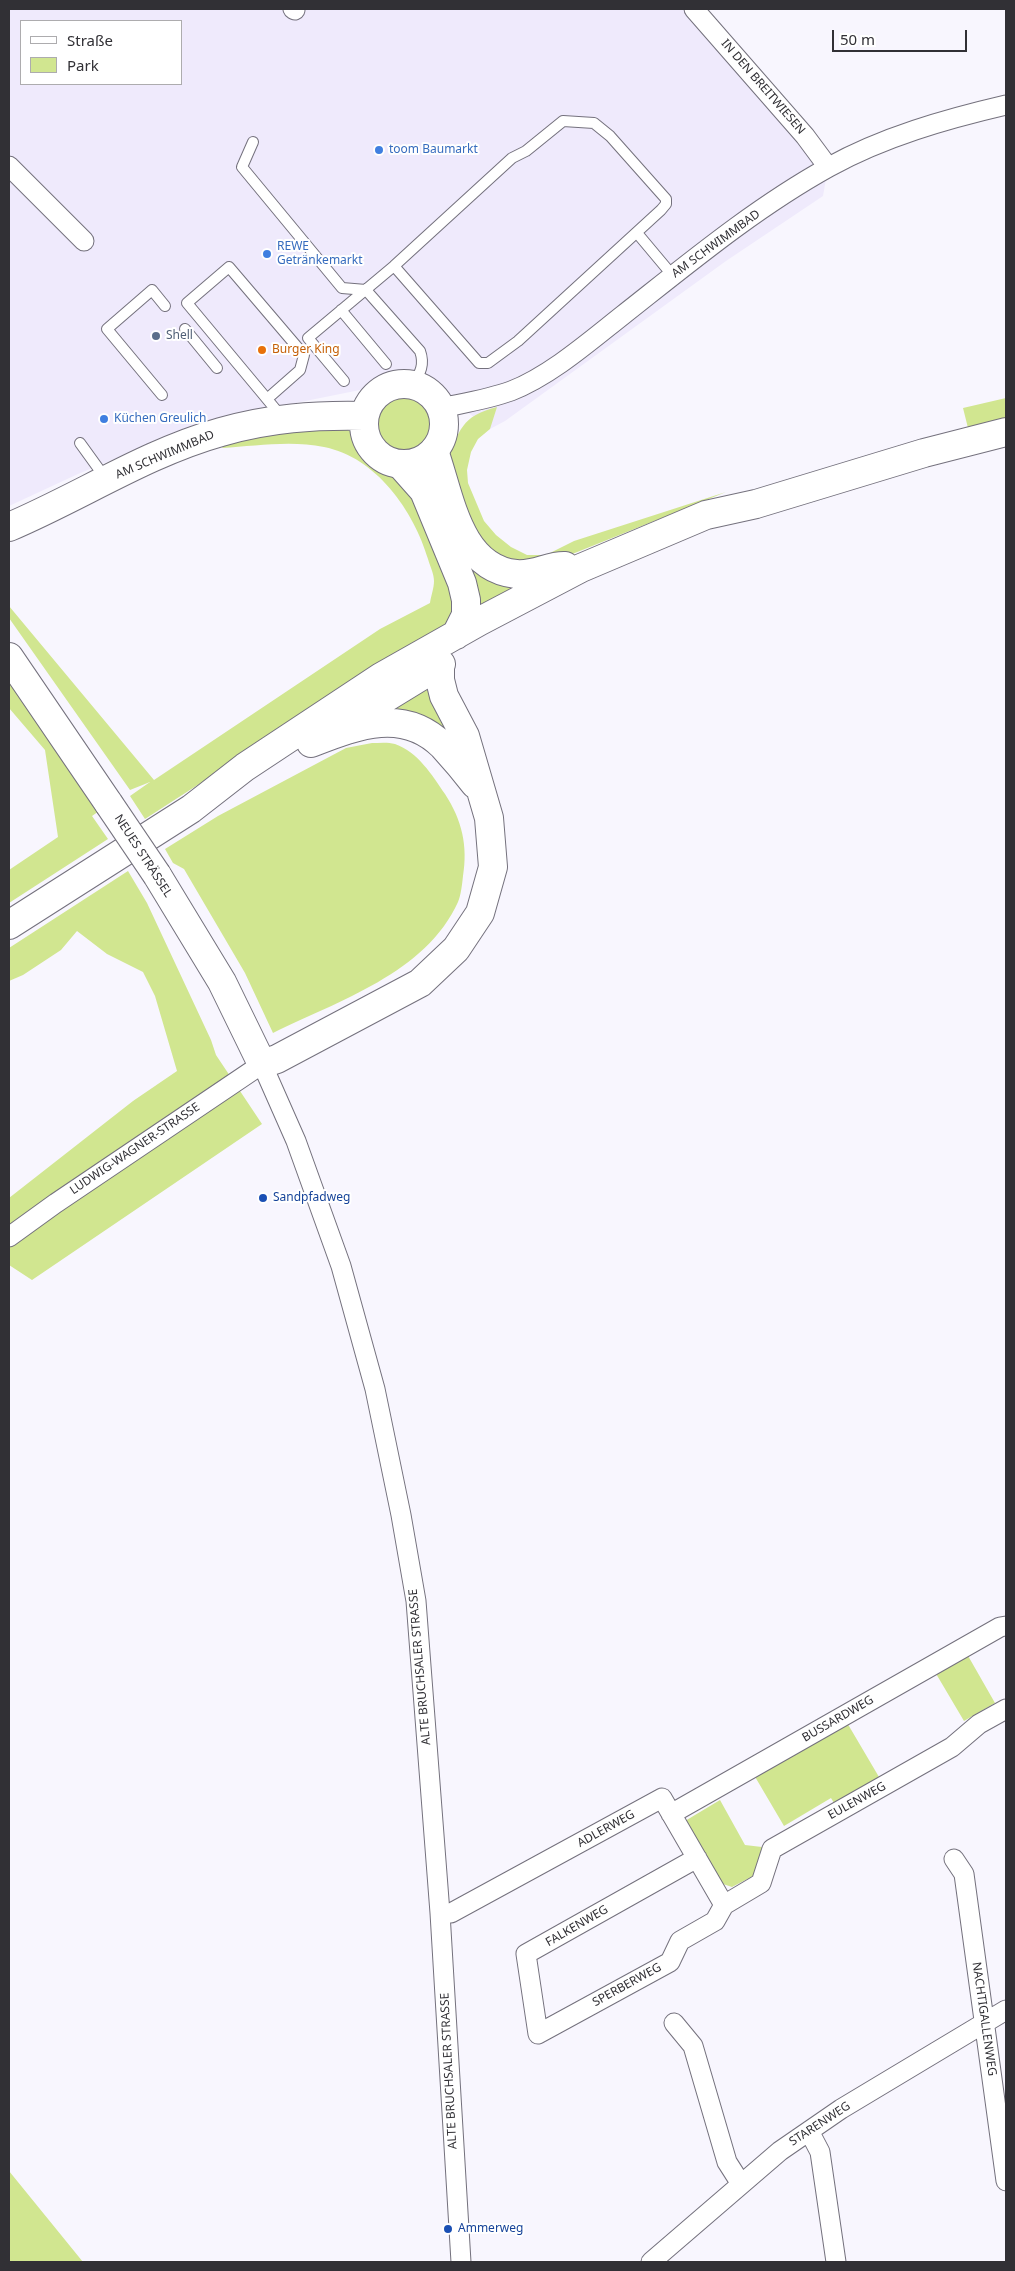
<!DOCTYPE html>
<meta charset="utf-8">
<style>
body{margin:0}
#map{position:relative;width:1015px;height:2271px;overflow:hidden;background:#f8f6fe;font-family:"Noto Sans",sans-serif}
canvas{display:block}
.frame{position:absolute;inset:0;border:10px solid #313035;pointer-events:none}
.legend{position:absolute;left:20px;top:20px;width:162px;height:65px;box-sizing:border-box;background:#fff;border:1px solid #adacae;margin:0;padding:6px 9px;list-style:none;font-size:15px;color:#313035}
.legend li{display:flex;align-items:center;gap:10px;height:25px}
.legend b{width:25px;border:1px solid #adacae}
.scale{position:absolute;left:832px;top:30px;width:135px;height:22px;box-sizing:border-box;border:2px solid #313035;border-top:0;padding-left:6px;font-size:15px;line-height:18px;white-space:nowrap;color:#313035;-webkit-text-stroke:4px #fff;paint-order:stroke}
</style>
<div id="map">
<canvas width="1015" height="2271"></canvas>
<div class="frame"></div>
<ul class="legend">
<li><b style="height:6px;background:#fff"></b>Straße</li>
<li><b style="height:14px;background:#d1e690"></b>Park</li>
</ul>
<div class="scale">50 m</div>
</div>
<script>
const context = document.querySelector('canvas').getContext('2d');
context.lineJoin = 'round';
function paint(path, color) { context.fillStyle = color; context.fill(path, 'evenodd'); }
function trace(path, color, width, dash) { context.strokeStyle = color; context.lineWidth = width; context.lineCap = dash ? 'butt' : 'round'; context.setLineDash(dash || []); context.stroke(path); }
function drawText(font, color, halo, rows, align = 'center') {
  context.font = font + ' "Noto Sans",sans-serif'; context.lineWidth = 4; context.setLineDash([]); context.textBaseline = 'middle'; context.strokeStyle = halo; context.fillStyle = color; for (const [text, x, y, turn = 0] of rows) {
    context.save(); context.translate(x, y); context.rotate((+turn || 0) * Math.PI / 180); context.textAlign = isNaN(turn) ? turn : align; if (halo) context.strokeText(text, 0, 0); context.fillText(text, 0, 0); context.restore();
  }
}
paint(new Path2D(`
 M9 9H694L828 167 823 196 726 261 505 421 490 429 436 389 423 377 401 373 379 379 365 389 206 421 78 474 9 506ZM21 21H181V84H21Z`), '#efeafc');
paint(new Path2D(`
 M377 425a27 27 0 1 1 54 0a27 27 0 1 1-54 0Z
 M1006 398V418L968 428 963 408Z
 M497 407 490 429 478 439 471 452 467 470 468 483 484 521 496 535 511 547 527 555H546L574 541 726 492 550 563 504 561 486 548 469 527 446 462C460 430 461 416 497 407Z
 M298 427H340L360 435 369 455 406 478 456 599 447 622 433 636 385 664 145 819 130 796 150 782 130 790 9 618V606L154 780 380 629 430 603C431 596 434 588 434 581 434 574 430 566 428 559 414 511 376 457 324 447 291 440 255 446 222 448L227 442Z
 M435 469 459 538 525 582 479 611 421 473Z
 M9 673 102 809 92 816 108 839 9 903V870L58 837 45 750 9 708Z
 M423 682 455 745 383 713Z
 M372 743C379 743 388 742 395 744 418 752 432 775 445 794 462 820 468 846 463 876 462 885 461 895 458 902 426 973 338 1001 273 1033L245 973 184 869 173 863 165 849 218 816 346 748Z
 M128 871 147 903 211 1040 216 1055 262 1124 32 1280 9 1265V1198L133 1101 177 1071 155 996 143 972 107 954 77 931 61 950 23 975 9 981V948Z
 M967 1654 995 1703 964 1721 935 1672Z
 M846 1721 879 1777 834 1803 831 1798 784 1826 754 1775Z
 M720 1800 745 1845 762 1847 755 1875 732 1887 720 1883 685 1821Z
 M9 2171 83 2262H9Z`), '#d1e690');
const lane = new Path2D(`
 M253 142 242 167 342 288 366 290 420 351C425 365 420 373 413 385
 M637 233 673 276
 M341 310 386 364
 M185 329 217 368
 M344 381 308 338 394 266 512 158 526 151 563 121 594 123 610 136 666 199V204L661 210 518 341 488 363H479L394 266
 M162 395 107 329 152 290 165 306
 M267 399 300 370 304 355 229 267 187 303 262 393 281 416
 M80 443 106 479`);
const street = new Path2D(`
 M293 9 295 10
 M694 9 805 136 828 167
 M9 166 84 241
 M441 408C464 403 489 399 511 391 550 376 590 341 623 315 689 263 755 208 829 167 883 137 946 119 1006 105
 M9 1237 56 1203 262 1064 296 1141 341 1266 375 1389 401 1515 416 1601 440 1913 461 2262
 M671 1814 1000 1627 1006 1626
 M697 1858 526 1954 538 2034 670 1962 680 1941 715 1921 724 1905
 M954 1859 964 1874 1006 2181
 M724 1905 761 1883 772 1849 952 1747 979 1724 1006 1709
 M440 1913H451L662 1798 724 1905
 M674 2023 693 2046 727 2162 741 2184
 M809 2131 820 2152 836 2262
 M651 2262 780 2151 841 2109 1006 2010`);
const secondary = new Path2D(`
 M364 424a40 40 0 1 1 80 0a40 40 0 1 1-80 0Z
 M9 527C80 497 146 453 221 432 269 418 315 415 364 416
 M9 657 109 804
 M157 875 222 982 262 1064`);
const primary = new Path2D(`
 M434 451C450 495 458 568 516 574 534 576 550 565 565 566
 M401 465 424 491 462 583 466 600V615L456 635
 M343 724 441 664
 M311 743C355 726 403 706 443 746 454 758 465 771 475 784
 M9 925 191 809 245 767 381 677 480 621 581 568 706 515 756 504 924 453 1006 432
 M262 1064 277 1059 420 983 456 949 480 913 493 867 489 818 465 736 444 696 440 680V665`);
trace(lane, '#74717d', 12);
trace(street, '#74717d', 21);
trace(secondary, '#74717d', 30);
trace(primary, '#74717d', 30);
trace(lane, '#fff', 10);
trace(street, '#fff', 19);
trace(secondary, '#fff', 28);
trace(primary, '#fff', 28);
const secondaryBridge = new Path2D(`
 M109 804 157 875`);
trace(secondaryBridge, '#74717d', 30, []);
trace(secondaryBridge, '#fff', 28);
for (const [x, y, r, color] of [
 [379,150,5,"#3f7fe0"],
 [267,254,5,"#3f7fe0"],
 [156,336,5,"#5c6f8a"],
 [262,350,5,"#e8710a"],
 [104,419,5,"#3f7fe0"],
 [263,1198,5,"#1a4fb4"],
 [448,2229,5,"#1a4fb4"]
]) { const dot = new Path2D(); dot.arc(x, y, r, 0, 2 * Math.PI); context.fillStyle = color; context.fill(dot); trace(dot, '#fff', 2); }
drawText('12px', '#313035', '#fff', [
 ["IN DEN BREITWIESEN",763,87,49],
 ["AM SCHWIMMBAD",716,244,-36],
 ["AM SCHWIMMBAD",165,455,-23],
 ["NEUES STRÄSSEL",143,856,57],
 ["LUDWIG-WAGNER-STRASSE",135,1149,-34],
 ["ALTE BRUCHSALER STRASSE",420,1667,-95],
 ["BUSSARDWEG",838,1719,-30],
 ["EULENWEG",857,1801,-29],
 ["ADLERWEG",606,1829,-29],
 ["FALKENWEG",577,1926,-30],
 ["SPERBERWEG",627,1985,-29],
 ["NACHTIGALLENWEG",984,2019,82],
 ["ALTE BRUCHSALER STRASSE",449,2071,-93],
 ["STARENWEG",820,2124,-33]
]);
drawText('12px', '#366cbe', '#fff', [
 ["toom Baumarkt",389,150],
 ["REWE",277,247],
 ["Getränkemarkt",277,261],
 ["Küchen Greulich",114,419]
], 'left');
drawText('12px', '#4e5e75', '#fff', [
 ["Shell",166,336]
], 'left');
drawText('12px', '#c56008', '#fff', [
 ["Burger King",272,350]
], 'left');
drawText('12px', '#164399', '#fff', [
 ["Sandpfadweg",273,1198],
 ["Ammerweg",458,2229]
], 'left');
</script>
